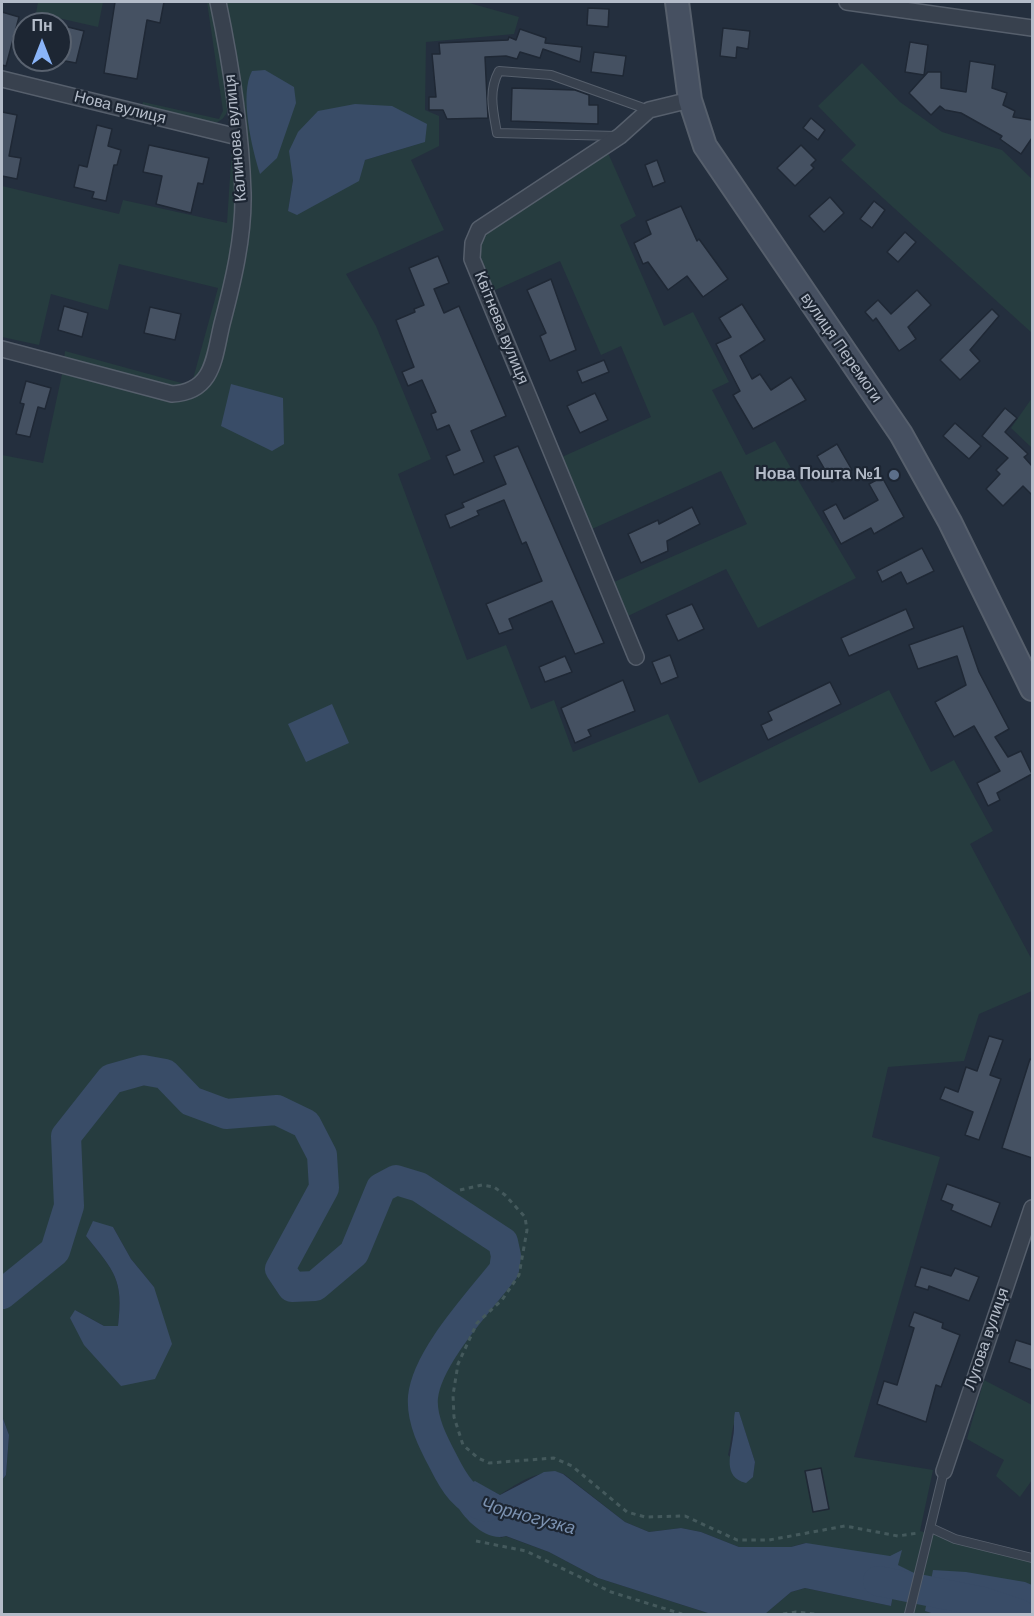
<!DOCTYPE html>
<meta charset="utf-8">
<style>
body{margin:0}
#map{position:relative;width:1034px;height:1616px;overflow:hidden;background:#242f3e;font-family:Arial,sans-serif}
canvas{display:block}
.frame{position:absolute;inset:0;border:3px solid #b4bcc9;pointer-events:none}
.north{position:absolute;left:12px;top:12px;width:60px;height:60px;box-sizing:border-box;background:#1d2633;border:2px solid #59626f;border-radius:50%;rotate:0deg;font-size:16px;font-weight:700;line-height:24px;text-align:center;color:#b4bcc9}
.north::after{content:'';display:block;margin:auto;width:21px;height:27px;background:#8ab4f8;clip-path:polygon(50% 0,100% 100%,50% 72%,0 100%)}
</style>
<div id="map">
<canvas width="1034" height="1616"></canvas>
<div class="frame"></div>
<div class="north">Пн</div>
</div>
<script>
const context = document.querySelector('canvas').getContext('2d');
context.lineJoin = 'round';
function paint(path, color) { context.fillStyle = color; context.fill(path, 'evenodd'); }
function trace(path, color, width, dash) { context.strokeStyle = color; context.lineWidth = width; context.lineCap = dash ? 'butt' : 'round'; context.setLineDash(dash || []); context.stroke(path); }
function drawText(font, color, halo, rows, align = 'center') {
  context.font = font + ' Arial,sans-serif'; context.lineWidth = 4.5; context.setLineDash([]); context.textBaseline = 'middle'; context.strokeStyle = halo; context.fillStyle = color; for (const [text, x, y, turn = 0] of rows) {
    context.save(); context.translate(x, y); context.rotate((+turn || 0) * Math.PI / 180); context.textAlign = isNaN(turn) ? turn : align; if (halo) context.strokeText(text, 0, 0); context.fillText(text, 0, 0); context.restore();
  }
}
paint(new Path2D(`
 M38 2H103L98 27 36 13Z
 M207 2H214L229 98C228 113 226 120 212 124L142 106 143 102 219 119 223 111Z
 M223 2H466L519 17 514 34 426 42 425 110 439 116V146L411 160 444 230 346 274 376 326 431 459 398 474 467 660 506 645 531 709 554 700 573 752 668 714 699 783 889 690 931 772 954 760 993 831 970 844 1032 960V991L979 1014 964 1061 888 1067 872 1137 940 1157 854 1457 933 1470 920 1531 1032 1562V1611H925L934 1614H765L791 1592 805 1588 891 1606 893 1595 908 1571 898 1565 805 1543 791 1547H739L701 1532 681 1528 649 1532 625 1522 564 1474C543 1467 517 1483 500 1495L475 1482 501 1538 505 1536 549 1552 598 1578 711 1614H2V1480L6 1475 9 1435 2 1416V455L43 463 62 374 172 399C200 397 204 391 217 367L248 194ZM425 142 365 160 288 211 293 180ZM113 1227 131 1259 154 1287 121 1386 75 1310 104 1326H118C124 1279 114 1271 86 1236ZM739 1413 755 1462 753 1477 728 1455C732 1440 731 1424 739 1413Z
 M862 63 900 102 942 132 1002 150 1032 179V333L841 160 856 145 818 106Z
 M232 146 236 147C239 205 234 260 220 317 214 340 210 362 198 382L172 390 64 359 65 351 185 384 193 379 218 288 119 264 108 310 51 294 39 345 2 337V186L119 214 123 200 227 223Z
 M608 153 636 216 620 225 664 326 693 312 729 382 712 390 746 455 775 441 856 578 758 628 726 569 628 616 614 582 747 524 721 471 592 529 562 457 651 417 621 346 601 355 560 261 493 291C485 271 475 255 485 234Z
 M1032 398V448L1011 428Z
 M984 1380 1032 1405V1480L1020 1497 996 1476 1004 1460 967 1439Z`), '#263c3f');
paint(new Path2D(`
 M265 70 294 87 296 103 277 158 260 174C252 149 239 94 252 71Z
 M355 104 392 106 427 124 425 142 365 160 359 181 297 215 288 211 293 180 289 151 298 132 318 111Z
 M231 384 283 398 284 444 272 451 221 426Z
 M332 704 349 743 306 762 288 724Z
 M93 1221 113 1227 131 1259 154 1287 172 1344 155 1379 121 1386 84 1345 70 1318 75 1310 104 1326H118C124 1279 114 1271 86 1236Z
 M735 1412H739L755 1462 753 1477 746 1483C722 1477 731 1454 733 1437 735 1429 733 1420 735 1412Z
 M2 1416 9 1435 6 1475 2 1480Z
 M555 1471 563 1474 625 1522 649 1532 681 1528 701 1532 739 1547H791L806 1543 890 1556 902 1550 898 1565 914 1573 908 1598 893 1595 891 1606 805 1588 791 1592 765 1614H711L598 1578 549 1552 506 1536C486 1542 463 1518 455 1502 453 1498 454 1491 453 1487L460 1482 465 1486 475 1481 500 1495 544 1472Z
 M933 1570 966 1572 1025 1582 1032 1585V1614H934L925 1611Z`), '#394c67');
trace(new Path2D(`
 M2 1294 55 1251 69 1206 66 1136 111 1079 143 1070 165 1074 191 1101 226 1114 277 1110 306 1124 322 1155 324 1188 280 1269 292 1287 315 1286 354 1253 381 1188 396 1180 419 1187 503 1242 506 1256 504 1270C479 1302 427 1357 423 1397 421 1420 434 1444 444 1463 454 1483 465 1501 487 1507
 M878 1581 983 1602 1019 1614`), '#394c67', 30);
const building = new Path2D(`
 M115 2H164L160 23 147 20 137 79 104 73Z
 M588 8 609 9 608 27 587 25Z
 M2 12 19 17 6 66 2 65Z
 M60 25 84 31 76 63 60 60Z
 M723 28 750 31 748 49 737 47 736 58 720 56Z
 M520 29 546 38 545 43 582 47 580 62 543 49 540 58 520 52 517 59 506 56 485 57 488 118 447 119 443 110H429V97H436L432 54H440L439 43 508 40 509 37 516 40Z
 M910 42 928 45 924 75 905 72Z
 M594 52 626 56 623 76 591 72Z
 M970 61 995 65 992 88 1007 93 1003 105 1015 111 1013 117 1032 120V138L1021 154 1000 139 1002 136 961 113 945 110 940 106 931 115 909 93 928 72H941V88L966 92Z
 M512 88 575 90 589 95V105H598V124L511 121Z
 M2 112 17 115 9 156 21 158 17 179 2 176Z
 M811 118 825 130 818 140 803 128Z
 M97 125 112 129 108 146 121 150 117 165H114L106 201 92 198 94 192 74 187 79 165 87 167Z
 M149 145 209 158 203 184 198 183 191 213 156 204 162 176 143 172Z
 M801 145 816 160 811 165 814 168 795 186 777 168Z
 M657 160 665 182 653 187 645 165Z
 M830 197 844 213 824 232 809 216Z
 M874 201 885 210 872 228 860 219Z
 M681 206 697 241 699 239 728 279 703 297 687 276 668 290 648 262 643 264 634 243 651 234 646 221Z
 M905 232 916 242 898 262 887 252Z
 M438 256 449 283 434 289 444 313 459 306 506 416 471 431 484 462 454 475 446 456 460 450 449 425 437 430 431 414 436 412 422 380 408 386 402 372 414 367 396 320 415 312 414 309 424 305 409 268Z
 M551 279 576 350 550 361 540 336 546 333 527 290Z
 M917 290 931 305 908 327 916 339 899 351 876 318 873 321 865 312 878 300 891 314Z
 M742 304 765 340 740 356 752 379 760 374 771 390 791 377 806 400 753 429 733 395 740 391 716 344 731 337 719 318Z
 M64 306 88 313 82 337 58 330Z
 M150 307 181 314 175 340 144 333Z
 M992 309 999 316 970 350 980 361 960 380 940 360Z
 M604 360 609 372 582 383 577 371Z
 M26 381 51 388 45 409 38 407 30 437 16 434 24 404 20 403Z
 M595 393 608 420 580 433 567 406Z
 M1005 408 1017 418 1005 432 1028 454 1024 457 1032 466V495L1023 486 1003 506 986 489 1000 474 996 470 1008 458 982 436Z
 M955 423 981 446 969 459 943 436Z
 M837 444 852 470 832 482 817 456Z
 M518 446 604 643 575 654 552 601 509 619 513 629 499 634 486 604 542 581 526 542 522 544 504 500 477 511 479 515 450 528 445 515 464 507 462 503 506 484 494 456Z
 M882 477 904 517 874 534 871 528 841 544 823 511 836 504 844 519 878 500 869 484Z
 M692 507 700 524 667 541 668 551 641 563 628 534 658 520 659 524Z
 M922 548 934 571 907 584 901 572 882 582 877 571Z
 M692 604 704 629 678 641 666 615Z
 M906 609 914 628 849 656 841 638Z
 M963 626 979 672 1009 729 995 737 1008 757 1021 751 1032 774 997 793 1000 800 988 806 977 783 1000 771 974 726 954 737 935 702 966 685 957 656 918 669 909 645Z
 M670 655 678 677 661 684 652 662Z
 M565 656 572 672 545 682 539 667Z
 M623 680 635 711 588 730 591 736 575 743 561 708Z
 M830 682 841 704 768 740 761 725 772 720 768 712Z
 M989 1036 1003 1040 990 1075 1001 1079 979 1140 965 1135 973 1112 940 1099 945 1087 958 1092 966 1067 977 1071Z
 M1030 1059 1032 1060V1158L1002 1148Z
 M947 1184 1000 1203 991 1227 951 1210 953 1205 941 1200Z
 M921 1267 951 1276 955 1268 979 1277 969 1301 929 1286 928 1290 915 1286Z
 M914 1312 943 1323 942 1328 960 1335 941 1387 936 1385 926 1422 877 1404 884 1381 897 1385 914 1328 909 1326Z
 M1016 1340 1032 1345V1370L1009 1362Z
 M821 1468 829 1509 813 1512 805 1471Z`);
paint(building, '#455162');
trace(building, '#1f2835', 1.5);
const service = new Path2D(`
 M617 136 497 133C493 111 488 91 499 71L551 75 649 110
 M931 1528 955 1539 1032 1558
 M909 1614 944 1471`);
const minor = new Path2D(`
 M847 2 1032 28
 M2 79 238 137
 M2 349 172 394C214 392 214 357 222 324 233 282 244 237 243 193 241 129 231 64 218 2
 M636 657 472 259 473 243 479 229 620 136 649 110 690 100
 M944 1471 1032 1208`);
const secondary = new Path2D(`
 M677 2 690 100 705 146 901 434 950 522 1032 689`);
trace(service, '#565f6c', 10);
trace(minor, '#565f6c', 18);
trace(secondary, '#565f6c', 26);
trace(new Path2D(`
 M460 1190 482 1185 494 1187 505 1195 525 1217 527 1230 519 1275 502 1300 477 1323 458 1364 453 1395 454 1417 463 1445 478 1458 489 1463 554 1458 572 1466 627 1512 645 1517 685 1516 737 1540H769L845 1526 898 1536 918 1533
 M476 1541 526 1551 611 1592 682 1614
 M783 1614 796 1612 815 1614`), '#44595c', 3, [4.5, 4.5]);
trace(service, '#38414e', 8);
trace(minor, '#38414e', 15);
trace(secondary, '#465061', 22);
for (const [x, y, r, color] of [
 [894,475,6,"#5c6f8a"]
]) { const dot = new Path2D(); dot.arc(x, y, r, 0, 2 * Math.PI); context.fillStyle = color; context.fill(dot); trace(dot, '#1d2633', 2); }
drawText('16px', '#b4bcc9', '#1d2633', [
 ["Нова вулиця",120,108,14],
 ["Калинова вулиця",236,138,-95],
 ["Квітнева вулиця",501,328,68],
 ["вулиця Перемоги",841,348,55],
 ["Лугова вулиця",987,1339,-71]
]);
drawText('bold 16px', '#b4bcc9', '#1d2633', [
 ["Нова Пошта №1",882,475]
], 'right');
drawText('italic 18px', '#7c92b1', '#1d2633', [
 ["Чорногузка",528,1517,15]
]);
</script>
